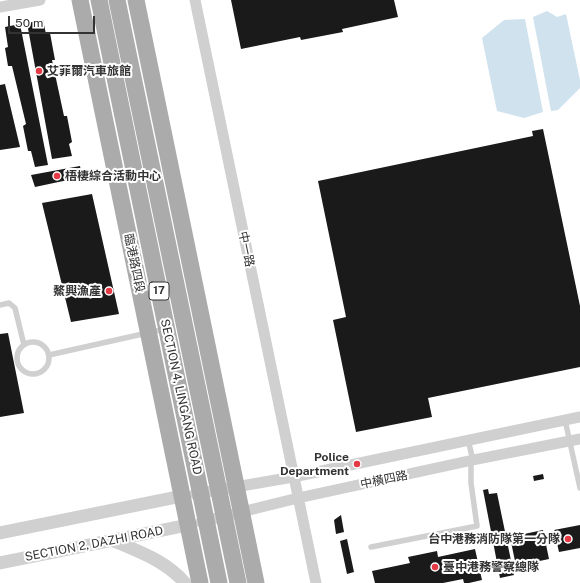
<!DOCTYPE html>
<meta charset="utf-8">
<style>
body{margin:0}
#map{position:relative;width:580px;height:583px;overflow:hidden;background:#fff;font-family:"Public Sans",sans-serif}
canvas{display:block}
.scale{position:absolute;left:8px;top:16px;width:87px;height:18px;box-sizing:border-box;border:2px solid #333;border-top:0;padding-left:5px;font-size:12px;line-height:14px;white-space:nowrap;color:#333;-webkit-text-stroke:3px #fff;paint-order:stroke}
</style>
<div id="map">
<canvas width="580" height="583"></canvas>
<div class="scale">50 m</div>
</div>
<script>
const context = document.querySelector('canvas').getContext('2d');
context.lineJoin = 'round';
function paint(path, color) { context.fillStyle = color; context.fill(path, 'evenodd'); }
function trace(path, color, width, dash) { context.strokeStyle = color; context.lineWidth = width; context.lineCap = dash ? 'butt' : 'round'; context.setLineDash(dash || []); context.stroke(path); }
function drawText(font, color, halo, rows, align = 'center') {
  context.font = font + ' "Public Sans","Noto Sans TC",sans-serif'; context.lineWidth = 4; context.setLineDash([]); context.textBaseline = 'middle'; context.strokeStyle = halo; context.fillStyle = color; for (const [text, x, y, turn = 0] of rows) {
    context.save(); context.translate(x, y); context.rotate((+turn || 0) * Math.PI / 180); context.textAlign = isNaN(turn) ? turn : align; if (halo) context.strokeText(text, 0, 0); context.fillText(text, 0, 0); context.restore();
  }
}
paint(new Path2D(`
 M547 11 557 17 566 14 580 80V88L558 110 551 111 533 17Z
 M525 19 543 112 524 118 497 111 482 38 504 20Z`), '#cfe2ee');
paint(new Path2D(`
 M231 0H394L398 17 342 29 343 32 301 40 300 37 241 49Z
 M43 20 46 34 50 33 55 60H52L64 116H67L72 142 69 144 72 156 52 159 27 23Z
 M20 24 48 165 35 167 31 151H28L23 126 26 124 12 66H8L5 48 8 47 5 27Z
 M5 84 20 147 0 150V85Z
 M543 129 580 306V367L428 398 432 417 356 432 333 320 346 317 318 181 533 136 532 131Z
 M80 166 82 177 35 187 31 175Z
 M92 194 119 314 71 322 42 203Z
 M8 333 24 413 0 417V334Z
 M543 474 544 479 534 481 533 476Z
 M488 489 489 494 497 493 514 575 500 578 483 490Z
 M341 515 344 532 336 534 334 520Z
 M580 525V548L559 552 554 530Z
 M543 530 549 559 516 566 510 537Z
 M347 539 354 572 347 574 340 541Z
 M475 549 482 580 469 583H464L463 579 443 583H375L372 571 410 563 408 557 437 551 438 557Z`), '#1a1a1a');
trace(new Path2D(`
 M0 305 9 303 15 308 24 345
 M17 358a16 16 0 1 1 32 0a16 16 0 1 1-32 0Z
 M49 355 165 329
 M565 420 580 488
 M468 440 473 460
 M371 547 477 526 471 483V460`), '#d0d0d0', 5.5);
trace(new Path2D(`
 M195 0 316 583
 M0 7 40 0
 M195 494 293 477 580 417
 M201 522 298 498 473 460 580 439`), '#d0d0d0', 11);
trace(new Path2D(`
 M0 533 182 496
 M112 540C139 552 165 560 185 583
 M0 563 188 525`), '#d0d0d0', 13);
trace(new Path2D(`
 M80 0 200 583
 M99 0 219 583
 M117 0 238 583
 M136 0 256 583`), '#ababab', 17);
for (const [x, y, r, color] of [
 [39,71,4,"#e63946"],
 [57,176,4,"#e63946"],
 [109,291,4,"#e63946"],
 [357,464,4,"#e63946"],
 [568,539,4,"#e63946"],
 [435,567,4,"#e63946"]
]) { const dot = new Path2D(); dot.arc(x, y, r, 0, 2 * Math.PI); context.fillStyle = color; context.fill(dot); trace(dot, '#fff', 1.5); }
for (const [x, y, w] of [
 [159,291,20]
]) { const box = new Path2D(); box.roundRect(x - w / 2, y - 9, w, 18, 3); context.fillStyle = '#fff'; context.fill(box); trace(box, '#333', 1); }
drawText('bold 11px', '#333', null, [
 ["17",159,291]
]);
drawText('bold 12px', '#333', '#fff', [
 ["艾菲爾汽車旅館",47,71],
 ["梧棲綜合活動中心",65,176],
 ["鰲興漁產",101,291,"right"],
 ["Police",349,457,"right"],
 ["Department",349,471,"right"],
 ["台中港務消防隊第一分隊",560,539,"right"],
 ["臺中港務警察總隊",443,567]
], 'left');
drawText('12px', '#333', '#fff', [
 ["中一路",246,249,78],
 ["臨港路四段",134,263,78],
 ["SECTION 4, LINGANG ROAD",181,397,78],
 ["中橫四路",384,480,-12],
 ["SECTION 2, DAZHI ROAD",94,544,-11]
]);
</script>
